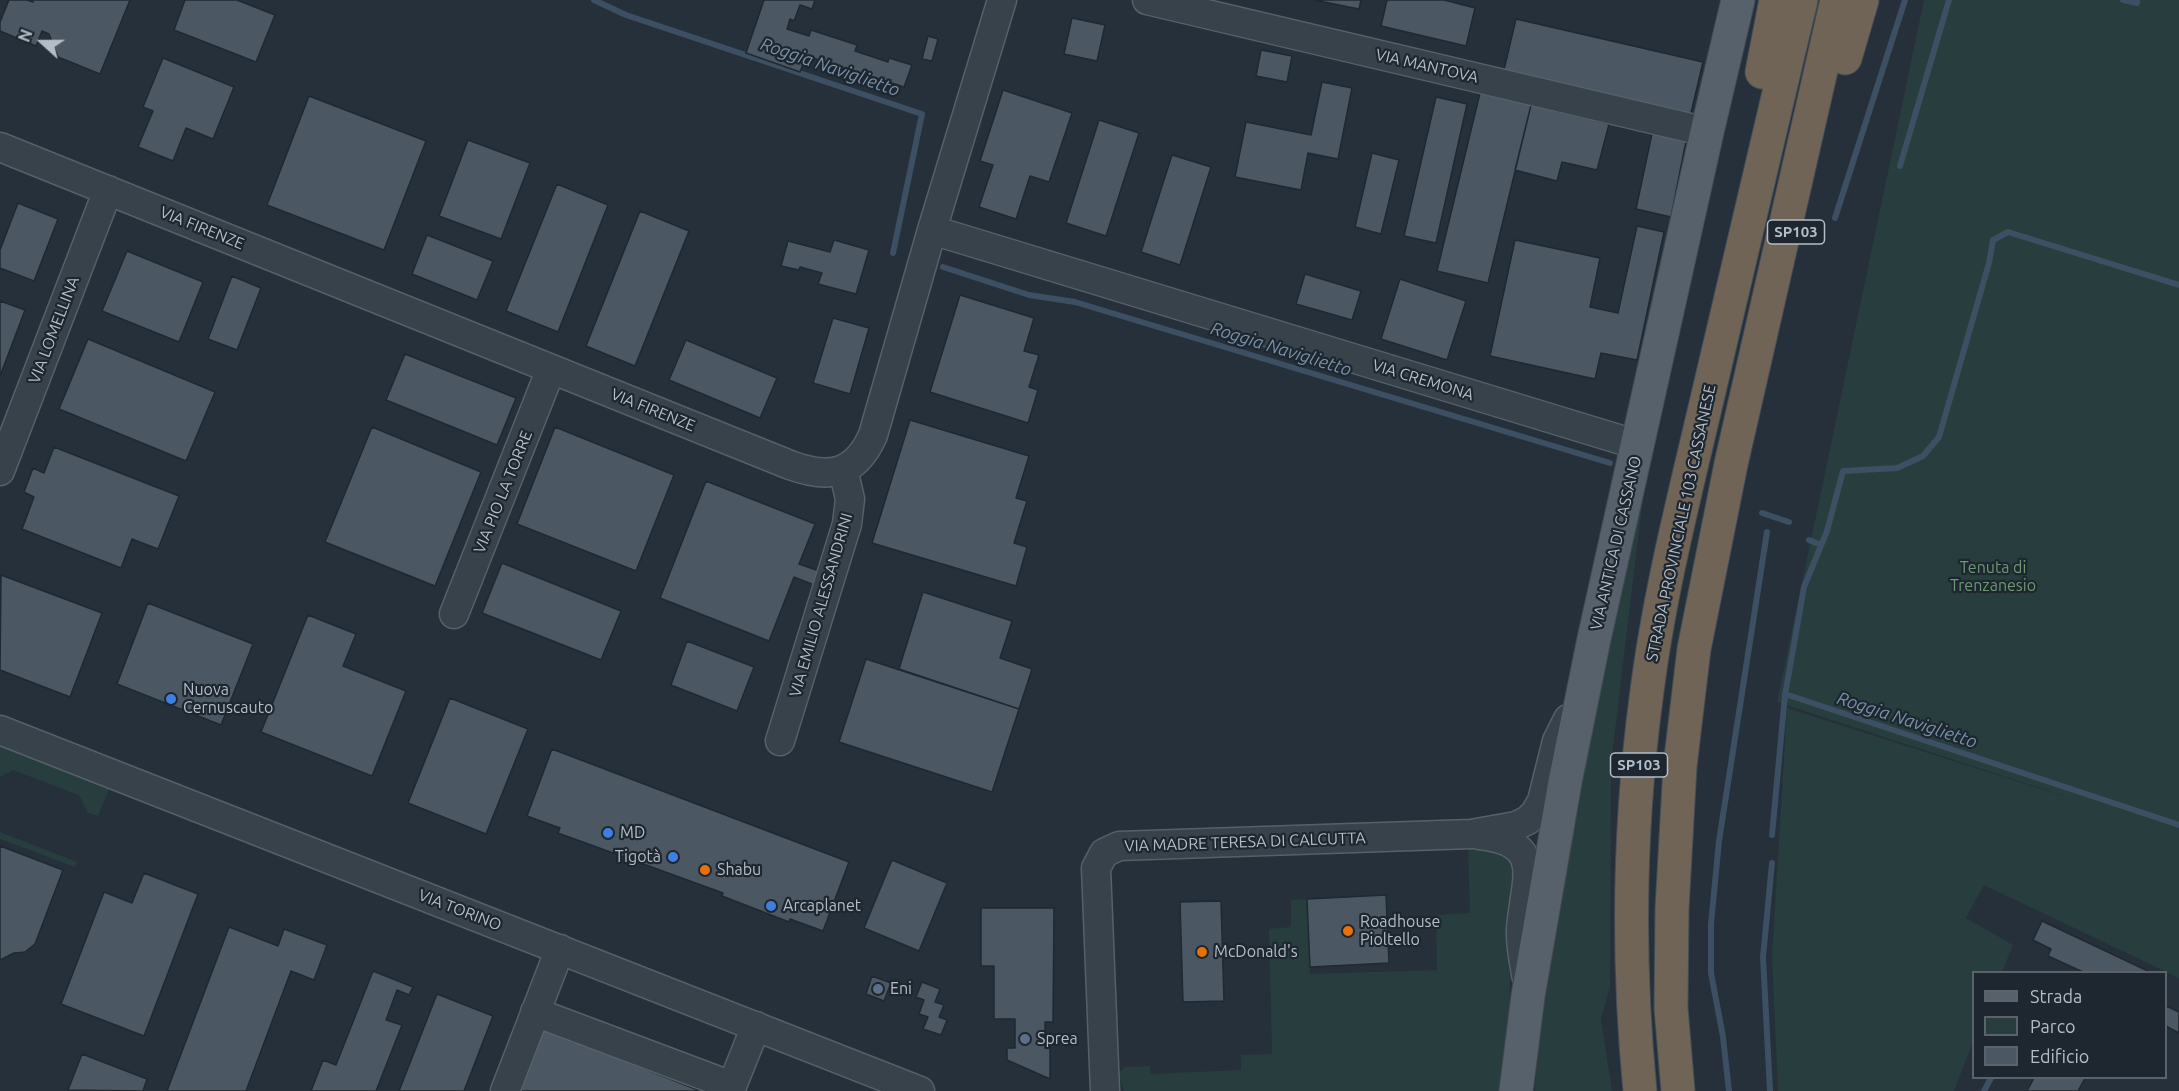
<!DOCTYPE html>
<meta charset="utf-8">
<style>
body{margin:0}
#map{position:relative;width:2179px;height:1091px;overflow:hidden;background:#25303b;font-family:Ubuntu,sans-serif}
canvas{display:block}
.legend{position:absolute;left:1972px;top:971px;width:195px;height:108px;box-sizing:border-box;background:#1e2730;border:2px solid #5a636c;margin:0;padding:8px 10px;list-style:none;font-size:18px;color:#b4bdc6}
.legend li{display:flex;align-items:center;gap:12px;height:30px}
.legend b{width:30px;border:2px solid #5a636c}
.north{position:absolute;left:12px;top:12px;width:60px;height:60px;-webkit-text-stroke:4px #1e2730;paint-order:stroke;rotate:291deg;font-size:16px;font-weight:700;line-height:24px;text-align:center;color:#b4bdc6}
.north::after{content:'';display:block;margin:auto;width:21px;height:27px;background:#b4bdc6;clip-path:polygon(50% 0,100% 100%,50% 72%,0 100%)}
</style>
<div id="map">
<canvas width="2179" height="1091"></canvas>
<ul class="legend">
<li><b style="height:8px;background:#57616b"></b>Strada</li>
<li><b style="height:16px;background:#283d3d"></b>Parco</li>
<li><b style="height:16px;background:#4b5863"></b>Edificio</li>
</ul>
<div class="north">N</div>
</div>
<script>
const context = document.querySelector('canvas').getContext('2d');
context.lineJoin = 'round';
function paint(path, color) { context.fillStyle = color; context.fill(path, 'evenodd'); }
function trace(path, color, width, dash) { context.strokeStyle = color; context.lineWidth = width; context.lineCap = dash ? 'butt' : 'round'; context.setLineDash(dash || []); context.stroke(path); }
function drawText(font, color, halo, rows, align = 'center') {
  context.font = font + ' Ubuntu,sans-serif'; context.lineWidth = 4.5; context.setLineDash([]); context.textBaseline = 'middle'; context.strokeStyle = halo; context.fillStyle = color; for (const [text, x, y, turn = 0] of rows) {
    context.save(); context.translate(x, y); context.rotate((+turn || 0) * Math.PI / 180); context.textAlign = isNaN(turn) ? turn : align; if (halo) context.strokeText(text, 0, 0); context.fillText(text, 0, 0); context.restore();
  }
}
paint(new Path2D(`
 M1924 0H2179V978L1984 885 1966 918 2013 945 2002 972H1974L1973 1042 1954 1091H1778L1772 956 1787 708 2098 807 1777 702Z
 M1645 481 1611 764 1610 987 1601 1019 1612 1091H1535L1537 1048 1576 801Z
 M0 741 111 784 98 816 88 813 79 795 13 770 0 777Z
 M0 832 77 862 75 867 0 839Z
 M1468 844 1516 858 1510 930 1509 1057 1502 1091H1124L1118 1073 1125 1067 1150 1066 1151 1074 1241 1070V1055L1272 1054 1269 929 1291 927V900L1307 899 1310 974 1437 970 1436 915 1470 913Z`), '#283d3d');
trace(new Path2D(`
 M594 0 626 15 922 114 893 253
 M2123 0 2137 3V0
 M1900 166 1949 0
 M1835 218 1905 0
 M943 267 1029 295 1075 302 1610 463
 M1762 513 1789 522
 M1809 540 1821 545
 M1785 694 2179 825
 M1772 835 1785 695 1804 587 1827 531 1843 471 1897 468 1923 456 1939 437 1989 263 1993 240 2008 232 2179 285
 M1729 1091 1723 1037 1711 973V924L1719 841 1767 532
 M1770 1091 1763 957 1772 863
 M1984 1091 1991 1078`), '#3c4f63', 6);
const building = new Path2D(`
 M9 0H27L33 2 32 0H130L100 74 58 57 49 34 42 31 36 46 0 31V22Z
 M185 0H237L275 15 256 62 174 30Z
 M764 0H815L812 9 800 5 794 21 790 19 787 29 809 36 811 30 857 45 855 51 888 62 889 58 912 65 904 87 806 56 800 72 746 53Z
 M1314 0H1361L1359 9Z
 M1387 0H1444L1475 8 1466 46 1381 26Z
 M1072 18 1105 25 1097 61 1064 54Z
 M1516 19 1703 62 1690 117 1503 74Z
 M928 36 938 39 932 61 922 59Z
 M1261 50 1292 56 1287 82 1256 76Z
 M163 58 234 87 213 139 186 128 173 161 138 147 153 111 143 107Z
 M1322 82 1352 88 1338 159 1308 153 1301 190 1235 177 1246 122 1311 135Z
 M1003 90 1072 113 1049 182 1030 176 1016 219 979 207 993 165 980 161Z
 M1480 93 1531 105 1488 283 1437 271Z
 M309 96 426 141 384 250 267 205Z
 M1436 97 1467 104 1436 243 1404 236Z
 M1531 105 1609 124 1597 170 1562 162 1557 181 1515 170Z
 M1099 120 1139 133 1106 236 1066 223Z
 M1653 129 1687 136 1671 217 1636 209Z
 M468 140 530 163 501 239 439 216Z
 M1372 153 1399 160 1381 234 1355 227Z
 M1172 155 1211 167 1180 265 1141 252Z
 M557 184 608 205 558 332 506 311Z
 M18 203 58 219 34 281 0 268V250Z
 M640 211 689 231 635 366 586 346Z
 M1637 226 1664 232 1637 360 1601 353 1595 379 1490 356 1515 240 1600 258 1590 307 1618 313Z
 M427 235 493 261 477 300 412 274Z
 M834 240 869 250 856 294 818 284 822 273 800 267 799 270 781 266 788 241 830 252Z
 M127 251 203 282 179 342 102 311Z
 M1305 274 1361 291 1352 320 1296 304Z
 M232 276 261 288 237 350 208 339Z
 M1400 279 1466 301 1447 360 1381 339Z
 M960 295 1034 318 1024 351 1039 355 1029 387 1038 390 1028 423 930 392Z
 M0 301 25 310 0 376Z
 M833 318 869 328 850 394 813 383Z
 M88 339 215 392 186 461 59 409Z
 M686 340 777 378 760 418 669 380Z
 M405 354 516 398 497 445 386 400Z
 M910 420 1029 456 1016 498 1027 501 1014 543 1027 547 1016 586 872 543Z
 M372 427 481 472 435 586 325 542Z
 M555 427 674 475 636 571 517 524Z
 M54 447 179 496 158 549 132 539 121 568 22 529 34 497 24 492 33 468 44 473Z
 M706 481 815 524 799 564 819 571 814 585 794 577 769 641 660 598Z
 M502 563 621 611 601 660 482 613Z
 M1 575 102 613 70 697 0 670Z
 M923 592 1012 621 1000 658 1032 669 1019 709 899 669Z
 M148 603 253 644 221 725 117 684Z
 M308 615 356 634 343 666 406 691 372 776 261 732Z
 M687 641 754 667 737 711 671 685Z
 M866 659 1019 709 992 792 839 742Z
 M450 698 528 729 486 834 408 803Z
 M552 749 849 862 823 931 790 919 789 922 722 896 723 893 558 833 560 828 527 816Z
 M0 846 63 870 35 944 25 952 14 953 0 960Z
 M892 860 947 883 919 951 864 928Z
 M144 873 198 894 144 1036 61 1004 104 892 132 903Z
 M1386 895 1389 963 1310 967 1307 899Z
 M1221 901 1224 1001 1183 1002 1180 902Z
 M981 908H1054L1053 1022H1045V1048H1050V1079L1007 1060V1048H1015V1019H994V966H981Z
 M2042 921 2150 972H2083L2048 956 2051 949 2033 940Z
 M229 927 278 946 284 929 327 945 314 980 291 971 246 1091H167Z
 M373 971 413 987 409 995 397 990 386 1020 402 1025 376 1091H311L323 1060 336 1065Z
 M872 976 891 983 884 1001 866 994Z
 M922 982 940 989 935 1002 944 1005 939 1017 947 1020 941 1035 923 1029 928 1017 919 1014 924 1000 916 997Z
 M437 994 493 1016 464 1091H399Z
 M2166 1006 2179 1012V1033L2166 1026Z
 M540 1027 700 1091H515Z
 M82 1054 147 1079 143 1091 68 1090Z
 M2034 1078H2085L2078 1091H2027Z`);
paint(building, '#4b5863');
trace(building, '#202932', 1.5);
const minor = new Path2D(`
 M1147 0 1707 132
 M0 147 790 465C828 479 855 476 873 435L932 230 1002 0
 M932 230 1638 445
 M0 471 108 190
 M454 614 551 369
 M0 730 920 1091
 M780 741 847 524 850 499 843 469
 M1479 835C1548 842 1524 882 1521 929 1520 944 1524 960 1526 975
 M535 1012 732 1086
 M505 1091 560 949
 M730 1091 756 1026
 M1105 1091 1096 868 1104 853 1119 846 1471 834 1516 826 1528 820 1535 813 1542 801 1557 741 1568 719`);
const major = new Path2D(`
 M1516 1091 1528 996 1565 782 1594 639 1707 132 1738 0`);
const highway = new Path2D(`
 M1845 58 1862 0
 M1762 72 1776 0
 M1640 1091C1627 958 1629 823 1647 691 1660 589 1686 490 1709 391 1740 260 1770 130 1801 0
 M1678 1091 1671 1008 1672 909 1680 766 1694 649 1731 464 1837 0`);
trace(minor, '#576069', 31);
trace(major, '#424b54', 35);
trace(highway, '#444d56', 35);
trace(minor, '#38424b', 28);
trace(major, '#57616b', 33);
trace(highway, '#706456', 33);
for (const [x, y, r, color] of [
 [171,699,6,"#3f7fe0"],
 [608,833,6,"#3f7fe0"],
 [673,857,6,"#3f7fe0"],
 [705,870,6,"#e8710a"],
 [771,906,6,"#3f7fe0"],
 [1348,931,6,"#e8710a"],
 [1202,952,6,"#e8710a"],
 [878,989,6,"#5c6f8a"],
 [1025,1039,6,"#5c6f8a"]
]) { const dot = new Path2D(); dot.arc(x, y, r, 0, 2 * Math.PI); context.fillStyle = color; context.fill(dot); trace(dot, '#1e2730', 2); }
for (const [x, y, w] of [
 [1796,232,57],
 [1639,765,57]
]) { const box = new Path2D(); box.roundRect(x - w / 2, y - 12, w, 24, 4.5); context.fillStyle = '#1e2730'; context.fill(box); trace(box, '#b4bdc6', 1.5); }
drawText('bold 15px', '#b4bdc6', null, [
 ["SP103",1796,232],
 ["SP103",1639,765]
]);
drawText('16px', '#b4bdc6', '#1e2730', [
 ["VIA MANTOVA",1427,66,13],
 ["VIA FIRENZE",202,228,22],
 ["VIA LOMELLINA",54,330,-69],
 ["VIA CREMONA",1423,380,17],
 ["VIA FIRENZE",653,410,22],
 ["VIA PIO LA TORRE",503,492,-68],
 ["STRADA PROVINCIALE 103 CASSANESE",1681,523,-78],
 ["VIA ANTICA DI CASSANO",1616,543,-77],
 ["VIA EMILIO ALESSANDRINI",821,605,-74],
 ["VIA MADRE TERESA DI CALCUTTA",1245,842,-2],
 ["VIA TORINO",460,910,21]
]);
drawText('16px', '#6d9673', '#1e2730', [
 ["Tenuta di",1993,568],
 ["Trenzanesio",1993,586]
]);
drawText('16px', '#b4bdc6', '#1e2730', [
 ["Nuova",183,690],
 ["Cernuscauto",183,708],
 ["MD",620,833],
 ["Tigotà",661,857,"right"],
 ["Shabu",717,870],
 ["Arcaplanet",783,906],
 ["Roadhouse",1360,922],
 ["Pioltello",1360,940],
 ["McDonald's",1214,952],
 ["Eni",890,989],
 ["Sprea",1037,1039]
], 'left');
drawText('italic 18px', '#7790a8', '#1e2730', [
 ["Roggia Naviglietto",830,67,19],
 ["Roggia Naviglietto",1281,349,17],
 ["Roggia Naviglietto",1907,720,18]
]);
</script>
